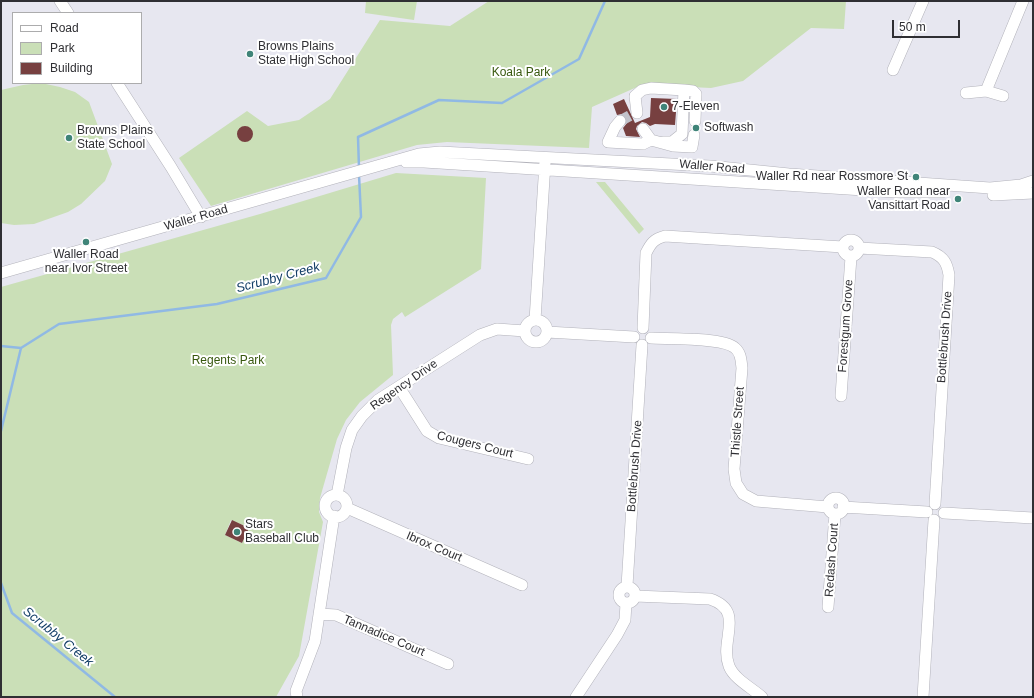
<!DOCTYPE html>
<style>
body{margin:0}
#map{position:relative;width:1034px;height:698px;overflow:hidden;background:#e7e7f0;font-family:Helvetica,sans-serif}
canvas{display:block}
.frame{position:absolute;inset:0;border:2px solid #2f2f33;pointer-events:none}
.legend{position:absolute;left:12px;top:12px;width:130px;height:72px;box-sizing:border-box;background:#fff;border:1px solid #acacad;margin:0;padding:5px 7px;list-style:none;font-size:12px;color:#2f2f33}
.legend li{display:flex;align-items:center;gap:8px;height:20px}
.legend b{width:20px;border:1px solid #acacad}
.scale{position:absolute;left:892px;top:20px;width:68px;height:18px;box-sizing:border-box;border:2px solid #2f2f33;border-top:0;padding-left:5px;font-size:12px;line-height:14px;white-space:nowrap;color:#2f2f33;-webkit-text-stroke:3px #fff;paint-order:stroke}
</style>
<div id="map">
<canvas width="1034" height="698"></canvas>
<div class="frame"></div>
<ul class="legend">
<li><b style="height:5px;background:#fff"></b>Road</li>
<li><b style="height:11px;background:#cadfb7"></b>Park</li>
<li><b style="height:11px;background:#774040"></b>Building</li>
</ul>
<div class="scale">50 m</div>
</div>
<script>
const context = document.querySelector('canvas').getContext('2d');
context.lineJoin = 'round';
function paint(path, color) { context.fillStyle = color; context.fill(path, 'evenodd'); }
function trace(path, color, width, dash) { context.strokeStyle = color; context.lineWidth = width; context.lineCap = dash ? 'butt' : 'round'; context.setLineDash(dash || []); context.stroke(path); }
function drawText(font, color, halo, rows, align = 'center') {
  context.font = font + ' Helvetica,sans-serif'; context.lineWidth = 4; context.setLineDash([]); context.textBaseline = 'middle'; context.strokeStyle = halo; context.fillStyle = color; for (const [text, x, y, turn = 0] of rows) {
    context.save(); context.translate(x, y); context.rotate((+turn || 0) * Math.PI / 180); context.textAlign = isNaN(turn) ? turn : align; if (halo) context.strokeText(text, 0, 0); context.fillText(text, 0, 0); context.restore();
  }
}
paint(new Path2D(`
 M366 1H417L414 20 365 13Z
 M489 1H846L844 29 811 28 743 81 711 88 649 85 637 87 592 107 589 148 447 142 417 145 211 206 179 158 247 111 268 126 299 120 330 99 380 20 450 26Z
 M41 83 60 87 75 92 89 102 112 164 105 181 81 204 68 212 34 224 14 225 1 223V90L23 85Z
 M396 173 486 178 481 269 405 317 402 312 393 319 391 325 393 375 360 402 346 420 337 439 320 498 319 512 323 522 299 656 276 697H1V287L260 214ZM231 520 249 528 242 543 225 535Z
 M596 182H605L644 229 639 234Z`), '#cadfb7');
trace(new Path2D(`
 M359 168 358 137 439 100 502 103 579 59 605 1
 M1 346 21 348
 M1 431 21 348 59 324 217 304 326 278 361 217 359 175
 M1 583 12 613 115 697`), '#90b9e4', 2.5);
paint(new Path2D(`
 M651 98 677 99 675 125 655 124 650 126 646 123 642 122 637 126 636 129 640 137 626 136 623 128 627 123 626 118 622 114 617 115 613 104 624 99 635 123 650 117Z
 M237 134a8 8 0 1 1 16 0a8 8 0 1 1-16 0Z
 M232 520 249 528 242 543 225 535Z`), '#774040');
trace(new Path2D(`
 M620 121 631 115`), '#c2c2ca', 11, [11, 5.5]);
const minor = new Path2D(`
 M60 1 68 13
 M893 70 923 1
 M117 83 171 167 201 217
 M684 90 693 91 696 94 695 121
 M986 91 1023 1
 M966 93 986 91 1003 96
 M637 113 635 96 642 90 651 88 684 90 682 134 672 142H663
 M620 121 615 127 608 142 643 144 651 140
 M643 129 651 140 673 146 692 147 694 135
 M406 162H424L895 192H942
 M993 195 1033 193
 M843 248a8 8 0 1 1 16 0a8 8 0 1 1-16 0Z
 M859 248 932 252C944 257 947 263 949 275L935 504
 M1 273 419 154 440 152 710 166 789 174 990 188 1021 185 1033 181
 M525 331a11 11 0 1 1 22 0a11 11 0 1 1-22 0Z
 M535 320 545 163
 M643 328 646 253C651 243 654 239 665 236L843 247
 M547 332 634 337
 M651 338C668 339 723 337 735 348 741 353 741 360 742 368L734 469 736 483 743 494 756 501 828 507
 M399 387 427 431 439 438 528 459
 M841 396 851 257
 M337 495 346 448 352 430 362 416 378 400 480 335 497 329 525 331
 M325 506a11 11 0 1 1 22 0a11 11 0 1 1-22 0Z
 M828 506a8 8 0 1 1 16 0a8 8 0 1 1-16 0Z
 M843 507 927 512
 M347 508 522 585
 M944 513 1033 518
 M627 586 642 345
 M619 595a8 8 0 1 1 16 0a8 8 0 1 1-16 0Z
 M635 596 710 599C746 611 719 640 729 666 734 679 752 688 762 697
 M828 607 835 514
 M319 614 336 615 448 664
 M297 697 296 691 315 641 334 516
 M576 697 617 635 625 620 626 603
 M923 697 934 520`);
trace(minor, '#b2b2ba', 12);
trace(minor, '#fff', 11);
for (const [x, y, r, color] of [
 [250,54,4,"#3f8478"],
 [664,107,4,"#3f8478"],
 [696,128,4,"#3f8478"],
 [69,138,4,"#3f8478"],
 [916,177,4,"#3f8478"],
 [958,199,4,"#3f8478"],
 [86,242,4,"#3f8478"],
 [237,532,4,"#3f8478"]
]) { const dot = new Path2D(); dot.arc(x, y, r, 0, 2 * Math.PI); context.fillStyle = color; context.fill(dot); trace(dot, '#fff', 1.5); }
drawText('12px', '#2f2f33', '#fff', [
 ["Browns Plains",258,47],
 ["State High School",258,61],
 ["7-Eleven",672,107],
 ["Softwash",704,128],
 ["Browns Plains",77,131],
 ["State School",77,145],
 ["Waller Rd near Rossmore St",908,177,"right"],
 ["Waller Road near",950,192,"right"],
 ["Vansittart Road",950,206,"right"],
 ["Waller Road",86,255,"center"],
 ["near Ivor Street",86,269,"center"],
 ["Stars",245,525],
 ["Baseball Club",245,539]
], 'left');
drawText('12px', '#38580e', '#fff', [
 ["Koala Park",521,73],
 ["Regents Park",228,361]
]);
drawText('12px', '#2f2f33', '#fff', [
 ["Waller Road",712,167,5],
 ["Waller Road",196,218,-16],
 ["Forestgum Grove",846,326,-86],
 ["Bottlebrush Drive",945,337,-86],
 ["Regency Drive",404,385,-35],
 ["Thistle Street",738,422,-86],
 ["Cougers Court",475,445,14],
 ["Bottlebrush Drive",635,466,-86],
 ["Ibrox Court",434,547,23],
 ["Redash Court",832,560,-86],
 ["Tannadice Court",384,636,23]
]);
drawText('italic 13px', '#133e67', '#fff', [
 ["Scrubby Creek",278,278,-15],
 ["Scrubby Creek",58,637,39]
]);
</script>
